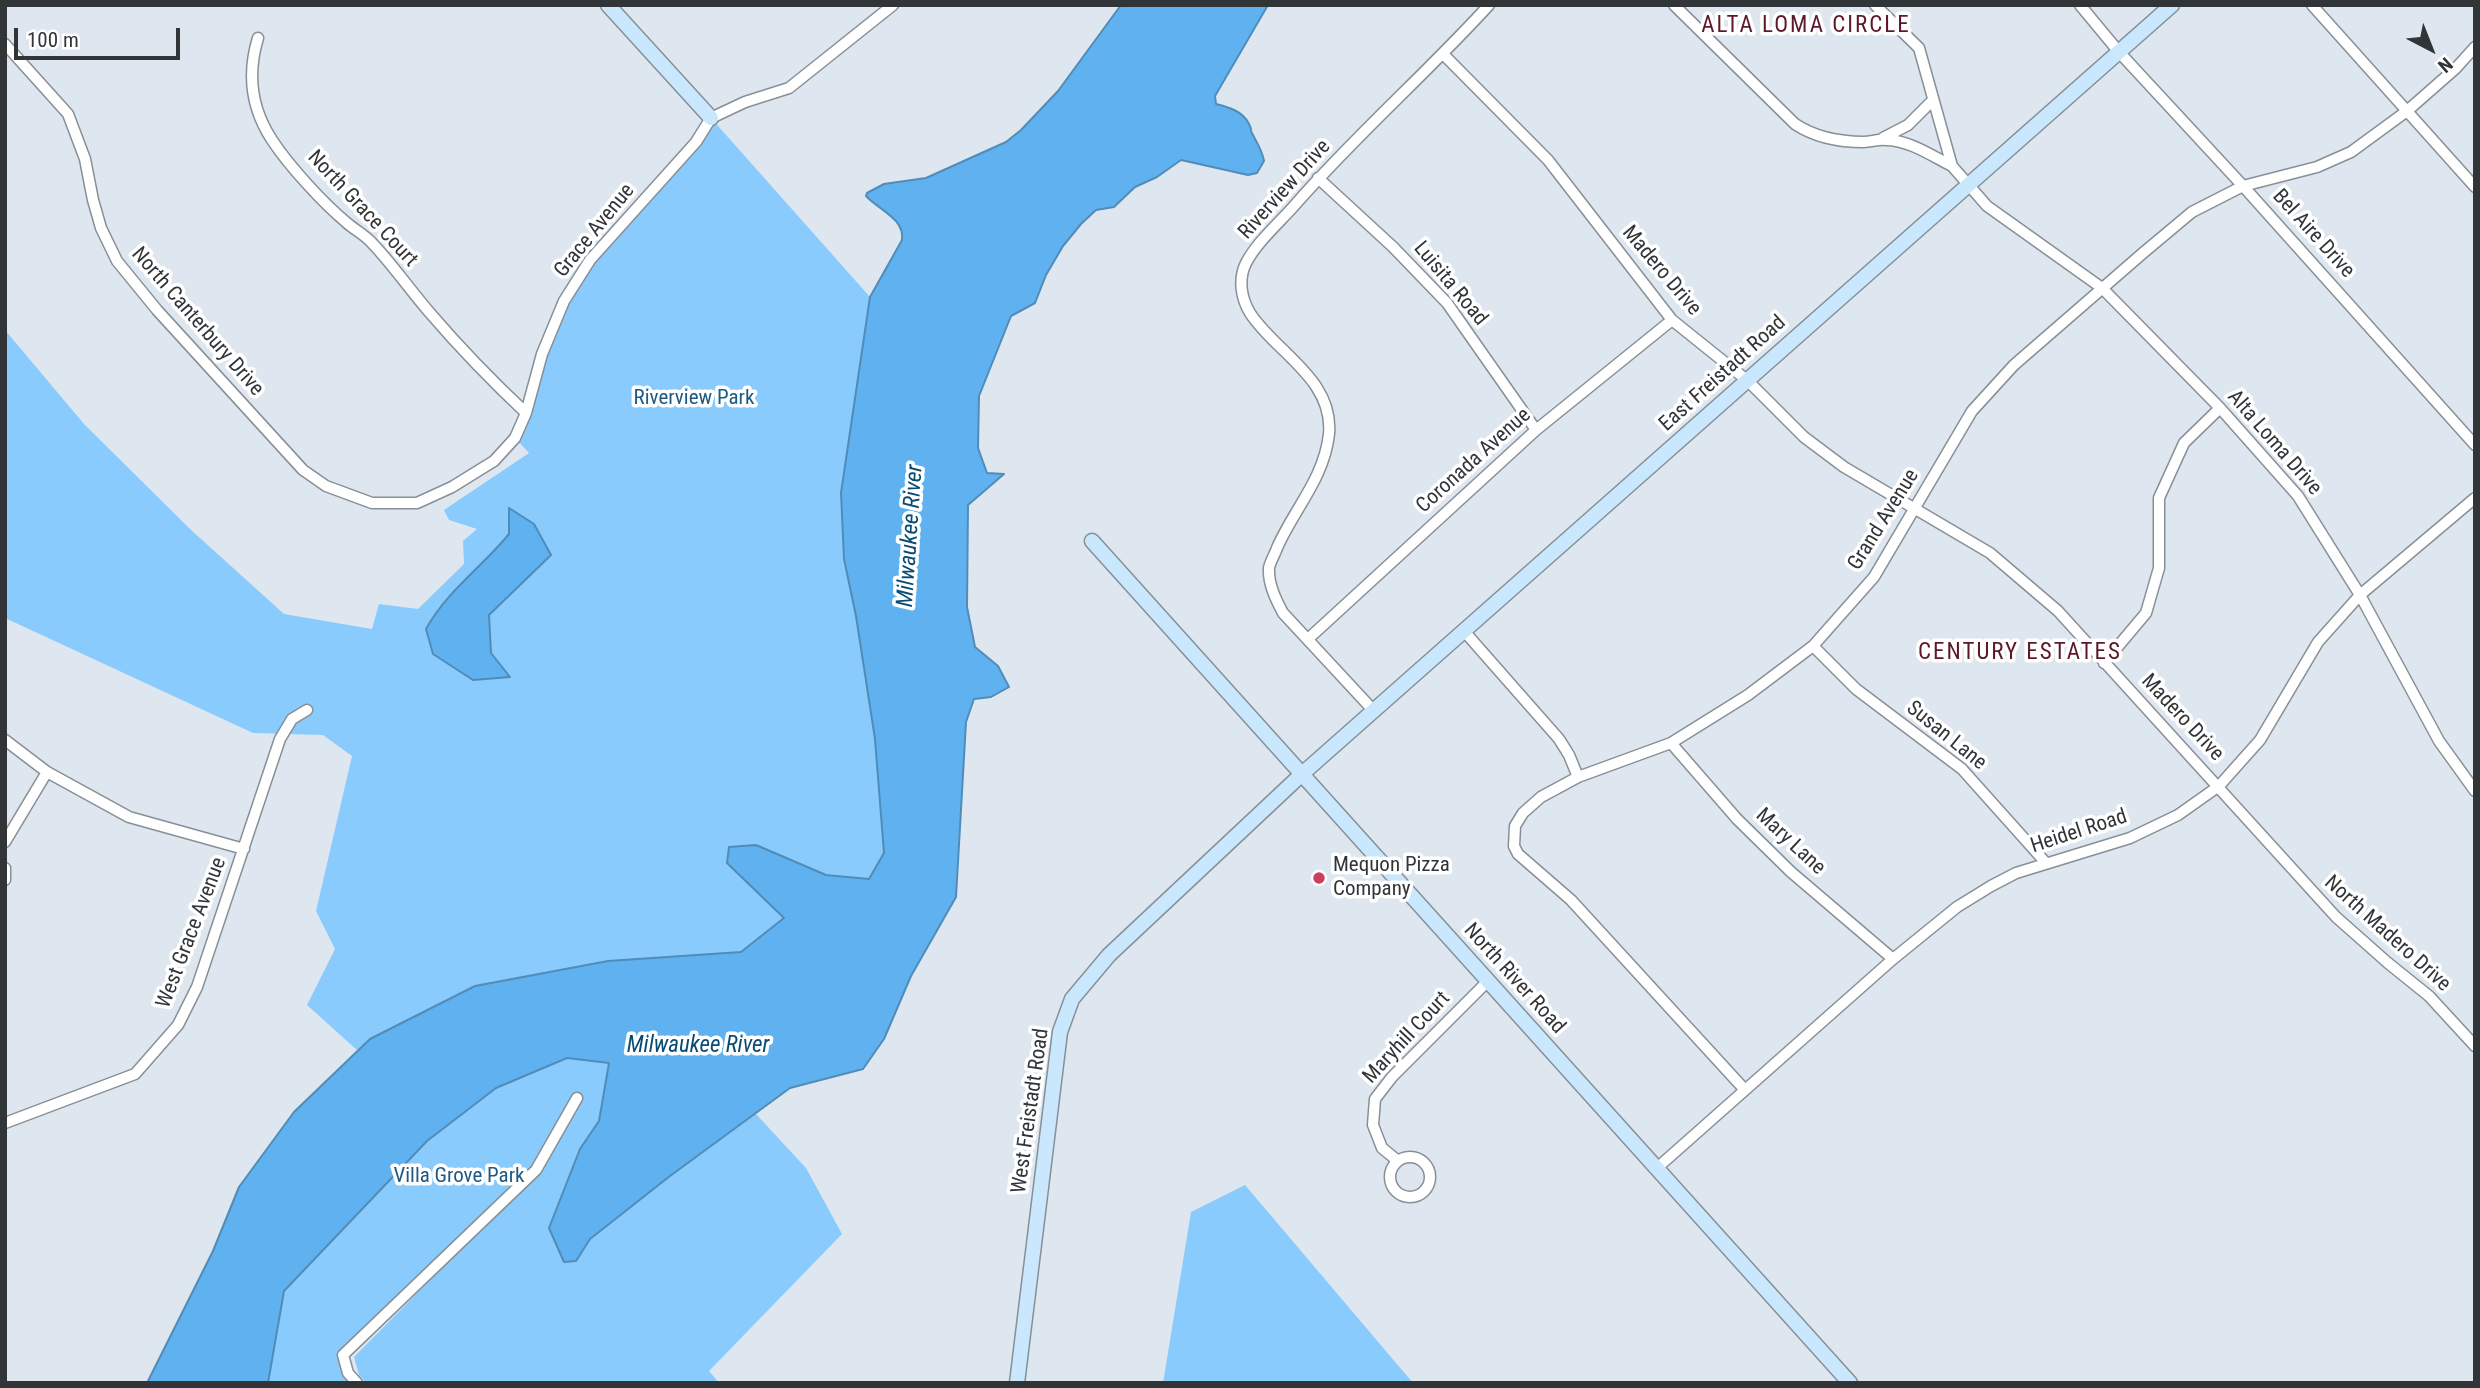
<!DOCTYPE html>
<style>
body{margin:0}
#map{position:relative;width:2480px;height:1388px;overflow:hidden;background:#dee7ef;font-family:"Roboto Condensed",sans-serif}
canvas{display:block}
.frame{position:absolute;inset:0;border:7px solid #313538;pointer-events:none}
.north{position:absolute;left:2396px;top:14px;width:70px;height:70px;-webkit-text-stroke:5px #fff;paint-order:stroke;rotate:138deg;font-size:19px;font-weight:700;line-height:28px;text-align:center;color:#313538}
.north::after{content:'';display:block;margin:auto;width:24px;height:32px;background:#313538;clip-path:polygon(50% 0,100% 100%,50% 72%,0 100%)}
.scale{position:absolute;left:14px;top:28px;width:166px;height:32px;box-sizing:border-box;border:4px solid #313538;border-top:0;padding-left:9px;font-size:21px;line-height:24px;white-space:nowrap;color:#313538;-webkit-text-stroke:5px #fff;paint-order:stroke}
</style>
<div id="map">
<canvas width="2480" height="1388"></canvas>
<div class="frame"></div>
<div class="north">N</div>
<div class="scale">100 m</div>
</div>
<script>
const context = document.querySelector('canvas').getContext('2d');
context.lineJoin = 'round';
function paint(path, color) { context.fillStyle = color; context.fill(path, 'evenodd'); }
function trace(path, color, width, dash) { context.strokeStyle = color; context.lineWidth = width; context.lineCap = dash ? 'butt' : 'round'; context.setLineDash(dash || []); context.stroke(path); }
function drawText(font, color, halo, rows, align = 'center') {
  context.font = font + ' "Roboto Condensed",sans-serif'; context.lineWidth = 7; context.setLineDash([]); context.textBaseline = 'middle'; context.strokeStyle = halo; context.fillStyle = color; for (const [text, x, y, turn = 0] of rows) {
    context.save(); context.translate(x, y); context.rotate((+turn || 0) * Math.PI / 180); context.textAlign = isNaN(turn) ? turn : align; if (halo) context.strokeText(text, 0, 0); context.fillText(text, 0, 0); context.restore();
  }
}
paint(new Path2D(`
 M711 118 870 297 841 493 844 559 856 616 875 739 884 853 869 879 826 875 756 845 727 863 784 918 741 952 608 961 475 986 370 1039 358 1051 307 1005 335 949 316 911 352 756 323 735 253 733 5 618V330L84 424 190 529 284 614 372 629 379 604 418 609 464 564 463 541 477 529 449 520 444 510 529 453 515 438 542 354 590 260Z
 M567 1058 609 1063 599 1121 580 1149 549 1228 564 1262 576 1261 590 1239 670 1176 756 1114 806 1168 842 1234 709 1371 719 1383H366L359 1375 354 1357 550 1159 343 1354 357 1383H268L284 1291 427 1141 496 1088Z
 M1245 1185 1413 1383H1163L1191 1212Z`), '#89cbfd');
const water = new Path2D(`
 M1121 5H1268L1215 96 1216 104C1228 107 1243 111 1249 124 1254 134 1248 126 1253 135 1258 145 1262 150 1264 161L1257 173 1248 175 1181 160 1157 177 1135 187 1114 207 1096 210 1081 224 1063 246 1046 275 1035 303 1011 316 979 396 978 448 987 473 1004 474 968 505 967 607 975 647 998 666 1009 687 991 697 974 699 966 722 956 897 911 976 884 1039 863 1069 790 1088 670 1176 590 1239 576 1261 564 1262 549 1228 580 1149 599 1121 609 1063 567 1058 496 1088 427 1141 284 1291 268 1383H147L213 1251 239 1187 294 1112 370 1039 475 986 608 961 741 952 784 918 727 863 729 847 756 845 826 875 869 879 884 853 875 739 856 616 844 559 841 493 870 297 902 240C905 219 879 210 866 196L867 193 884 184 926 178 1006 142 1021 130 1058 91Z
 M509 508 534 524 551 555 489 615 491 653 510 677 473 680 433 654 426 629C447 591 482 567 509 534Z`);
paint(water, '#5fb2ef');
trace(water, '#518cb8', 2);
const street = new Path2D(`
 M1674 5 1795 124C1816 138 1839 142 1864 142 1871 142 1878 139 1886 140 1909 140 1932 156 1952 166
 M1875 5 1919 48 1952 166 1987 206 2102 288 2220 408 2298 496 2360 595 2439 741 2475 791
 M2080 5 2119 52 2243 186 2475 445
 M2312 5 2475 187
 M258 38C247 74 251 108 272 140 289 166 323 203 347 223 355 230 365 235 372 243 393 265 410 290 430 313 460 348 492 381 526 413
 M5 44 68 114 85 159 93 200 101 228 117 261 157 310 303 470 326 486 372 503H417L452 487 494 461 515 438 526 413 542 354 564 301 590 260 696 142 711 118 745 102 789 88 893 5
 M1444 55 1548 160 1672 320 1748 381 1804 437 1844 467 1990 553 2058 611 2336 917 2388 963 2429 996 2475 1046
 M1883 138 1908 125 1933 100
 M1318 178 1393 247 1447 303 1536 430
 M1464 631 1559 739 1569 755 1578 777
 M1308 639 1536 430 1672 320
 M1813 646 1856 689 1962 769 2046 863
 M2104 663 2146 613 2159 568V498L2184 443 2220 408
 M1373 710 1283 613C1276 600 1268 584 1269 568 1270 562 1275 554 1277 548 1294 509 1324 479 1329 434 1334 379 1275 352 1250 313 1241 298 1238 279 1246 263 1257 242 1278 224 1294 206 1355 136 1426 74 1489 5
 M5 740 47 772 129 817 244 849
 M1671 743 1737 819 1791 872 1893 959
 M5 842 47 772
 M5 868V880
 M1745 1090 1571 900 1518 854 1514 846 1515 826 1523 813 1541 797 1578 777 1671 743 1748 695 1813 646 1874 577 1972 411 2014 365 2143 253 2192 212 2243 186 2317 167 2351 152 2407 111 2456 68 2475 47
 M5 1123 135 1074 178 1025 197 987 280 739 292 719 307 710
 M1390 1177a20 20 0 1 1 40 0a20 20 0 1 1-40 0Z
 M1398 1161 1382 1148 1373 1125 1375 1099 1392 1077 1487 982
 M1657 1168 1893 959 1957 907 1991 886 2016 873 2130 838 2178 815 2219 786 2260 740 2318 642 2360 595 2475 498
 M357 1383 348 1373 343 1355 536 1170 577 1098`);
const secondary = new Path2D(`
 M608 5 711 118
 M1092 541 1850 1383
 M1017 1383 1060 1032 1072 999 1109 955 1302 774 2172 5`);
trace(street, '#878f97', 13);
trace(secondary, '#878f97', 17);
trace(street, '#fff', 10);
trace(secondary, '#c9e8fe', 14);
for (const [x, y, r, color] of [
 [1319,878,7,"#cd3e5e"]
]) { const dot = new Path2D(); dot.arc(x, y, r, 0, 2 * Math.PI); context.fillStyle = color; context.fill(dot); trace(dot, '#fff', 2.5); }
drawText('21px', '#313538', '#fff', [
 ["Riverview Drive",1285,190,-48],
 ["North Grace Court",362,209,47],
 ["Grace Avenue",595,231,-51],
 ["Bel Aire Drive",2313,234,48],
 ["Madero Drive",1661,271,50],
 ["Luisita Road",1450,284,50],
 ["North Canterbury Drive",197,322,49],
 ["East Freistadt Road",1723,374,-42],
 ["Alta Loma Drive",2274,443,49],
 ["Coronada Avenue",1474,461,-42],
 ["Grand Avenue",1884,520,-58],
 ["Madero Drive",2182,718,47],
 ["Susan Lane",1946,736,39],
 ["Heidel Road",2079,832,-18],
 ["Mary Lane",1790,842,43],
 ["West Grace Avenue",192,933,-69],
 ["North Madero Drive",2387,934,42],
 ["North River Road",1514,979,48],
 ["Maryhill Court",1407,1038,-47],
 ["West Freistadt Road",1031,1111,-82]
]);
drawText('21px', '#1d5982', '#fff', [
 ["Riverview Park",694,399],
 ["Villa Grove Park",459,1177]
]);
drawText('21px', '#313538', '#fff', [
 ["Mequon Pizza",1333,866],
 ["Company",1333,890]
], 'left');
context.letterSpacing = '2px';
drawText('23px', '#5d1827', '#fff', [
 ["ALTA LOMA CIRCLE",1806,26],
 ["CENTURY ESTATES",2020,653]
]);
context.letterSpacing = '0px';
drawText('italic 23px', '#094b73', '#fff', [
 ["Milwaukee River",911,536,-86],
 ["Milwaukee River",698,1046]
]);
</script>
